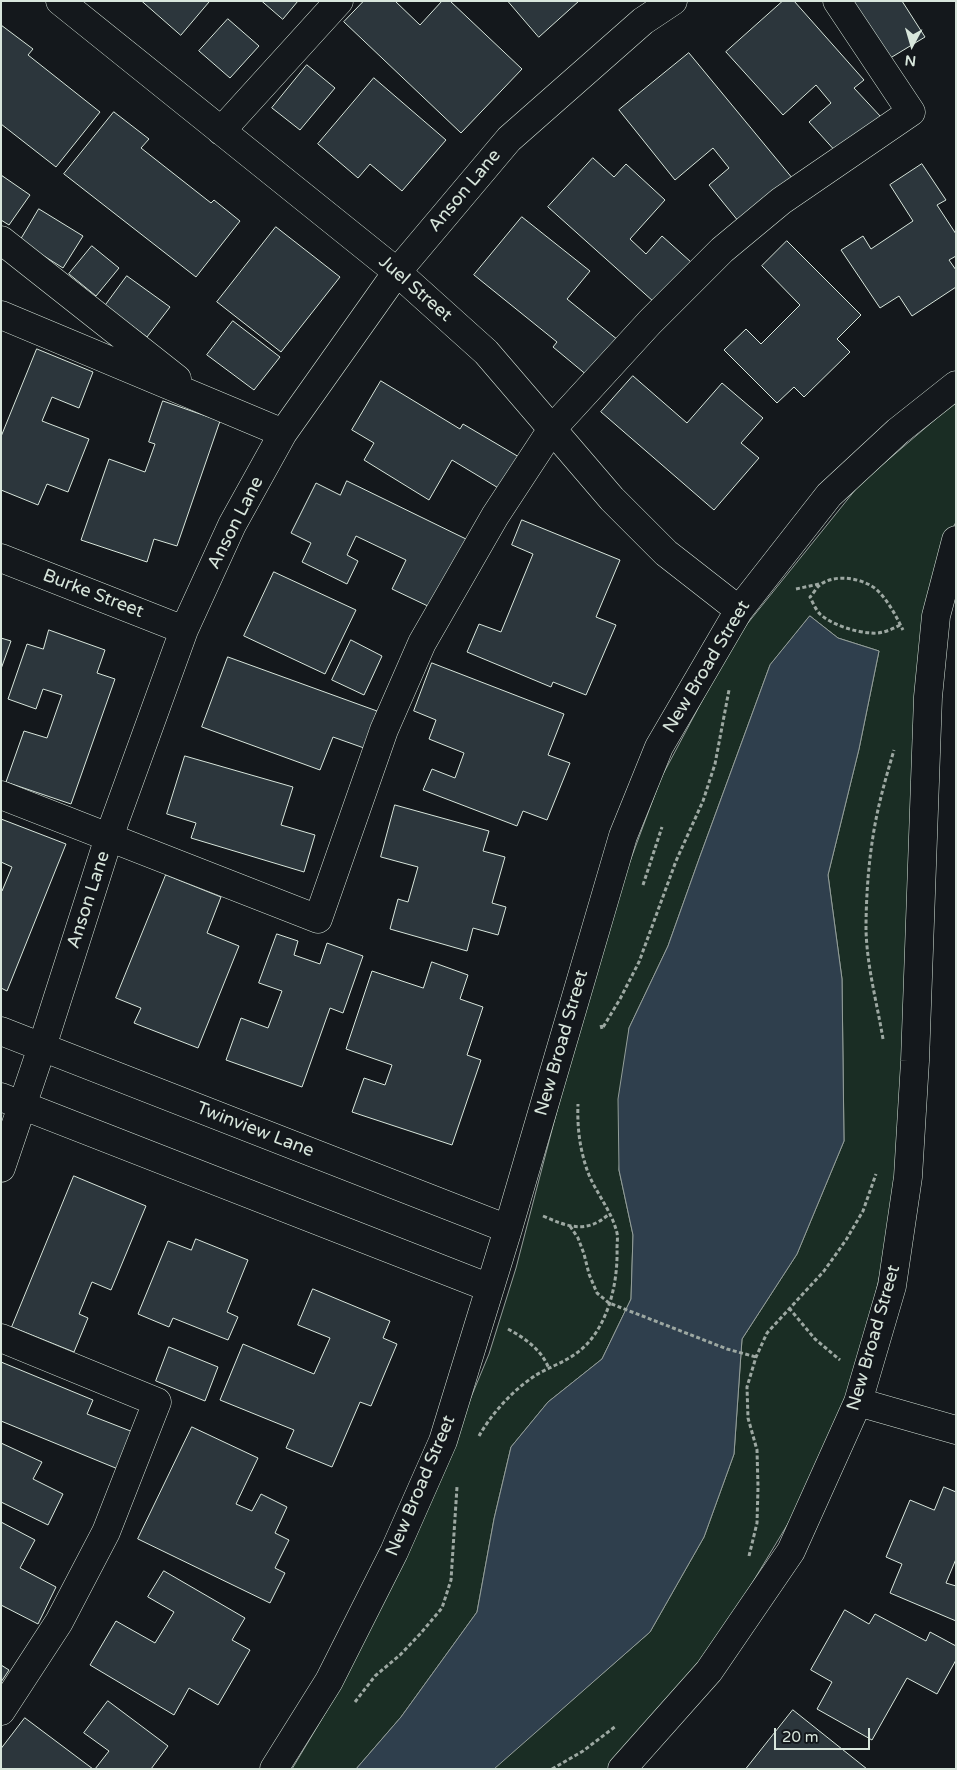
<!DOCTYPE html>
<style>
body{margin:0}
#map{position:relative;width:957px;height:1770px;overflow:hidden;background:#14181c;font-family:"Varela Round",sans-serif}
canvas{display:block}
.frame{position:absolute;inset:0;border:2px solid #d8e6dc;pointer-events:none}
.north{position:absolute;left:887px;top:20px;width:50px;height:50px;-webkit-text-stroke:4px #14181c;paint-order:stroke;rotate:186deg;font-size:14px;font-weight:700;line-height:20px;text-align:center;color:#d8e6dc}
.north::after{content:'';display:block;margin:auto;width:18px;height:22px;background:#d8e6dc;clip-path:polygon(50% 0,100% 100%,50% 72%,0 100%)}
.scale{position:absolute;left:774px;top:1728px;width:96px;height:22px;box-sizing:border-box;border:2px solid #d8e6dc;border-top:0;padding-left:6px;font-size:15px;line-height:18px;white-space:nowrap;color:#d8e6dc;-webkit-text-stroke:4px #14181c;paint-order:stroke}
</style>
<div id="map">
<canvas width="957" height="1770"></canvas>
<div class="frame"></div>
<div class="north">N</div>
<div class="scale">20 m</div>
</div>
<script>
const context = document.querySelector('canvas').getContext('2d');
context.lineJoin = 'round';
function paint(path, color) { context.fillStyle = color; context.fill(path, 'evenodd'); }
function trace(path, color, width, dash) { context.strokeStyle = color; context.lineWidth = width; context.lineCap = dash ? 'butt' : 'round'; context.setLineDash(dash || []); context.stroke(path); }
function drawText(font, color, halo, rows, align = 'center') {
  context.font = font + ' "Varela Round",sans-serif'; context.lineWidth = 4; context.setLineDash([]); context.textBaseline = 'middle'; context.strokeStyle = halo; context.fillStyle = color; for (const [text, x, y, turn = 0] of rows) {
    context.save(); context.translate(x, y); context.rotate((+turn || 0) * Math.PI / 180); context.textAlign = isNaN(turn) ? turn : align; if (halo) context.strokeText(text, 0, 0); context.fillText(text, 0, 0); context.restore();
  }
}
const green = new Path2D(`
 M956 402V522L947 538 896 1202 866 1337 840 1413 798 1507 713 1648 610 1769H493L650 1632 704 1537 734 1454 742 1339 797 1254 844 1141 842 979 828 875 859 749 879 651 838 638 810 616 770 665 699 859 668 946 629 1028 619 1170 633 1235 631 1299 602 1359 548 1402 511 1447 494 1519 477 1612 401 1717 356 1769H292L326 1712 395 1580 489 1354 516 1268 578 1030 619 891 661 778 735 639 860 484Z`);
paint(green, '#1a2d24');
trace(green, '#939e99', 1);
const water = new Path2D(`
 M810 616 838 638 879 651 859 749 828 875 842 979 844 1141 797 1254 742 1339 734 1454 704 1537 650 1632 494 1769H356L401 1717 477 1612 494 1519 511 1447 548 1402 602 1359 631 1299 633 1235 619 1170 618 1099 629 1028 668 946 699 859 770 665Z`);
paint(water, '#2f3f4d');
trace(water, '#939e99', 1);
const building = new Path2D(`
 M142 1H208L209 2 181 35Z
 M262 1H298L283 19Z
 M364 1H395L420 25 442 1H450L522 69 461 133 344 22Z
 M508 1H579L539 37Z
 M783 1H794L864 80 854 88 881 117 838 154 809 122 831 103 816 85 783 115 726 52Z
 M850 1H902L925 37 887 60Z
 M228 19 259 46 230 78 199 51Z
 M1 25 33 49 28 55 100 112 56 167 1 124Z
 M689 53 793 179 739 222 709 185 729 168 713 148 675 180 619 110Z
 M307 65 335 88 300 130 272 108Z
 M374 78 446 140 402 191 370 164 358 178 318 144Z
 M114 112 149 139 141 148 211 203 214 200 240 221 196 277 64 174Z
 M593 158 614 177 626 164 665 200 630 239 646 254 662 236 691 262 654 302 548 207Z
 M922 164 946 200 937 205 956 234V256L949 260 956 270V287L912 316 899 296 880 308 841 250 863 236 871 249 913 221 890 185Z
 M1 175 30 195 9 225 1 220Z
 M39 209 83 236 63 268 20 241Z
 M522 217 590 271 567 299 618 340 588 376 553 347 557 342 474 275Z
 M276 227 340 277 281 352 217 302Z
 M787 241 861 315 837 339 850 352 804 397 794 387 777 403 724 350 746 329 761 344 800 305 762 266Z
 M92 246 119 268 96 296 69 274Z
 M127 276 170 307 147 337 105 306Z
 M233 321 280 357 254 390 207 355Z
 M37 349 93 372 79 408 52 397 42 421 89 439 68 492 47 484 38 505 1 490V437Z
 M633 376 687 423 722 383 763 418 741 443 759 458 714 510 601 412Z
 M381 381 460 429 463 424 519 457 500 489 452 460 429 500 364 460 374 443 352 430Z
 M163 401 220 421 177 546 154 539 147 562 81 540 109 459 145 472 155 444 149 442Z
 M347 481 466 539 432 608 392 589 406 560 356 536 347 555 358 561 347 584 302 562 311 543 291 533 316 483 340 495Z
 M522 520 620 560 596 617 616 625 586 695 553 682 551 687 467 652 479 624 501 632 533 554 512 545Z
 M274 572 356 610 325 674 244 636Z
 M49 630 105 650 97 673 115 679 71 804 6 782 24 731 47 738 62 695 43 689 36 709 8 699 27 644 43 649Z
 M1 638 11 641 1 669Z
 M351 640 382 656 364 695 332 680Z
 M228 657 377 711 364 748 333 737 320 770 202 727Z
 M432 663 564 714 548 755 570 763 547 820 523 811 517 826 423 790 432 769 455 778 464 753 429 739 436 720 414 711Z
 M185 756 293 787 281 825 315 835 304 872 191 838 196 823 167 814Z
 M395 805 489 831 483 851 505 857 492 903 506 907 498 935 473 928 467 951 390 929 398 899 408 902 418 867 381 857Z
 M1 819 66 844 7 991 1 988V891H2L12 867 1 862Z
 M166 875 221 897 207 933 239 946 198 1048 134 1023 141 1008 116 998Z
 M277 934 298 941 294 955 320 964 327 943 363 956 343 1013 330 1008 302 1087 226 1060 241 1018 268 1028 282 991 259 983Z
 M432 962 468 975 460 999 483 1007 467 1055 481 1060 452 1145 352 1112 364 1078 385 1085 392 1065 346 1049 372 971 423 988Z
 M74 1176 146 1206 111 1290 92 1282 79 1314 88 1318 74 1352 12 1327Z
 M196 1239 248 1260 227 1312 238 1317 228 1340 173 1318 169 1327 138 1314 168 1241 191 1250Z
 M313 1289 390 1321 383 1338 397 1344 371 1406 360 1402 332 1467 286 1448 294 1430 220 1400 243 1344 314 1374 330 1338 298 1325Z
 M169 1347 218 1367 205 1401 156 1381Z
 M1 1362 93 1400 87 1414 133 1432 118 1469 1 1421Z
 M192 1427 258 1458 236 1504 252 1511 261 1494 287 1507 275 1533 289 1540 275 1568 285 1573 270 1603 138 1539Z
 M1 1443 42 1462 33 1479 63 1494 48 1525 1 1502Z
 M944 1487 956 1492V1559L946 1583 956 1586V1621L890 1593 902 1564 886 1557 910 1500 934 1510Z
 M1 1522 35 1540 20 1568 56 1587 38 1624 1 1605Z
 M164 1571 245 1618 232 1640 250 1650 218 1705 189 1688 174 1715 90 1665 116 1621 155 1643 174 1612 148 1597Z
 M845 1610 869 1624 875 1614 926 1641 930 1632 956 1646V1660L937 1694 907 1678 872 1740 817 1709 832 1682 811 1670Z
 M1 1665 9 1670 1 1682Z
 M108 1701 168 1746 151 1769H95L109 1751 84 1733Z
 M793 1710 867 1769H746Z
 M25 1718 93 1769H1V1749Z`);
paint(building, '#2c363c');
trace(building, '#d8e6dc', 1);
const minor = new Path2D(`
 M60 1 397 272 486 352 612 499 666 553 739 610
 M221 131 339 1
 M1 240 177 379
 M1 315 283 433
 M1 558 184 630
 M1 795 318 919 384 730 422 643 495 516 552 429 650 322 722 250 781 201 911 112 837 1
 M1 1031 508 1229
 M1 1097 490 1288
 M1 1168 42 1047 109 837 184 630 232 525 283 433 397 272 509 139 643 21 673 1
 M1 1338 157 1402 106 1532 59 1622 1 1711
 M858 1402 956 1430
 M274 1769 329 1681 394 1552 443 1441 508 1229 623 836 659 747 739 610 829 495 898 431 956 385
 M622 1769 709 1671 791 1551 858 1402 892 1286 908 1177 915 1061 928 697 936 616 956 540`);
trace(minor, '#d8e6dc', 29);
trace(new Path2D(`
 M796 589 819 584
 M900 625C891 630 881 634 871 633 855 632 832 625 820 614 816 610 813 603 810 597 813 594 816 588 820 585 834 573 865 578 878 591 889 602 896 616 903 630
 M643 885 662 827
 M601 1025 602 1029 620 999 639 962 676 861 703 801 715 764 729 690
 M883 1039C877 1003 867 967 866 930 866 888 870 842 880 801 884 784 889 767 894 750
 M543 1216C568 1227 587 1234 609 1214
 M570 1226 578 1238 584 1254 589 1274 597 1293 609 1303 727 1349 756 1357
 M789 1308 815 1339 840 1360
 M508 1329C526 1339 542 1350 549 1369
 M479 1436C492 1413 513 1390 536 1375 553 1365 572 1360 587 1344 610 1319 618 1280 617 1248 617 1243 618 1238 617 1233 612 1212 597 1194 589 1175 580 1152 577 1128 578 1104
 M749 1556 757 1523 758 1487 757 1450 748 1418 747 1387 756 1357 767 1333 824 1271 846 1240 863 1211 876 1174
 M355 1702 375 1676 400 1655 420 1634 442 1608 451 1580 457 1487
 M552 1769 583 1751 616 1726`), '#9da8a2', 3, [4, 2.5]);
trace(minor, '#14181c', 28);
drawText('18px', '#d8e6dc', '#14181c', [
 ["Anson Lane",465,191,-50],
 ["Juel Street",415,289,41],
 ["Anson Lane",236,523,-63],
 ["Burke Street",93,594,21],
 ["New Broad Street",707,667,-59],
 ["Anson Lane",89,900,-72],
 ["New Broad Street",562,1043,-74],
 ["Twinview Lane",255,1130,21],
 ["New Broad Street",874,1338,-74],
 ["New Broad Street",421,1486,-67]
]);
</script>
